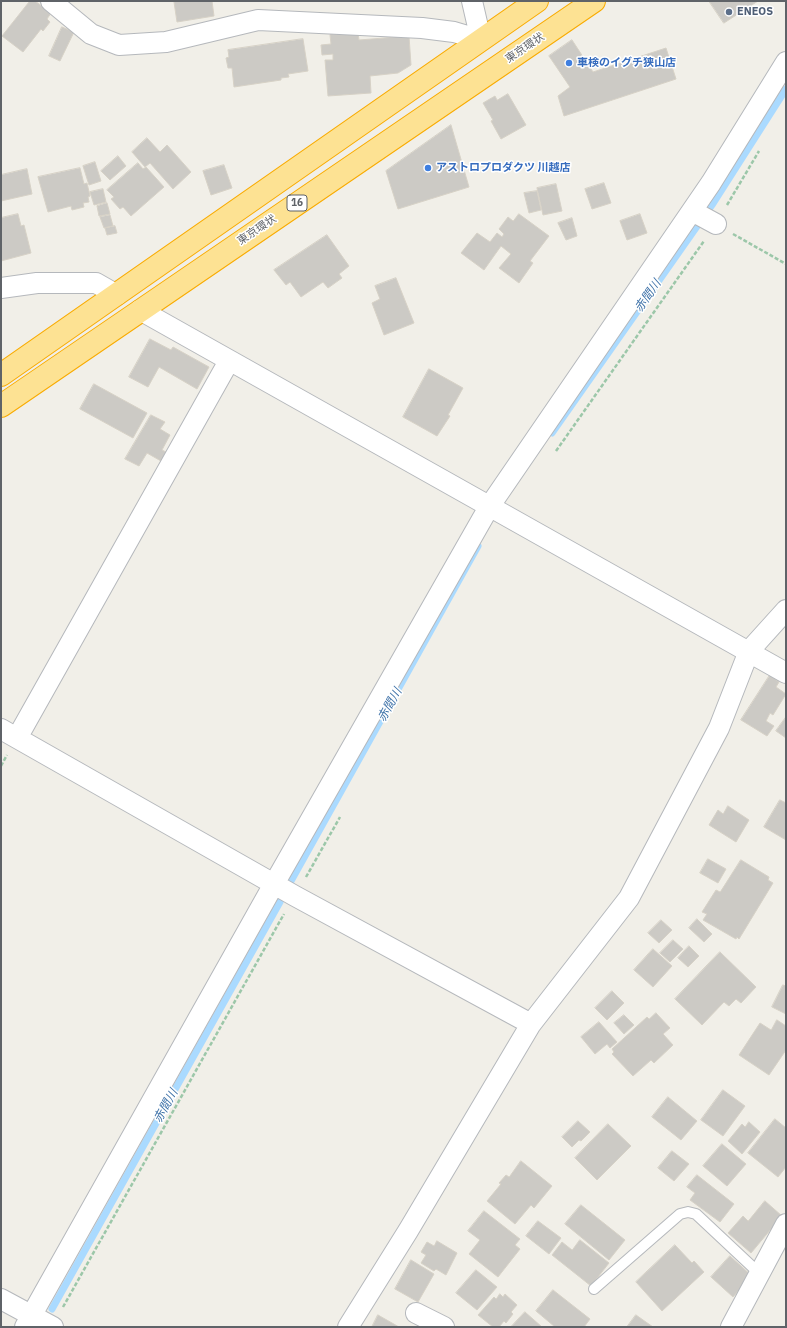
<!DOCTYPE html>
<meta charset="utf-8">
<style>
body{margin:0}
#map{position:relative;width:787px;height:1328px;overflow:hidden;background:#f1efe8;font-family:"IBM Plex Sans",sans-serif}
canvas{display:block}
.frame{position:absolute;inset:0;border:2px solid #5f6368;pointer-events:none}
</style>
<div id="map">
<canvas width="787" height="1328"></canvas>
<div class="frame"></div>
</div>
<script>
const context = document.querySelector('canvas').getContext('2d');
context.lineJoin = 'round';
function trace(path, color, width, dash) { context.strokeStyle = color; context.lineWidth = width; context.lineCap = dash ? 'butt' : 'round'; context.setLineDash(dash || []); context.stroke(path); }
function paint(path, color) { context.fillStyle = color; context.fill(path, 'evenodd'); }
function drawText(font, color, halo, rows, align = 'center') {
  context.font = font + ' "IBM Plex Sans","Noto Sans JP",sans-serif'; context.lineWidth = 3; context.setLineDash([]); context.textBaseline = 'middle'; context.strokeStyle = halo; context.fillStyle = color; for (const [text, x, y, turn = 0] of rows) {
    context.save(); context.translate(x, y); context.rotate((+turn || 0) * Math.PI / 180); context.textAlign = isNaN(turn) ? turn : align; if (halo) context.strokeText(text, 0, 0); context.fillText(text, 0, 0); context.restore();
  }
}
trace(new Path2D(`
 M552 433 712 205 786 89
 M291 881 478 546
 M52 1309 280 902`), '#aadaff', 7);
const building = new Path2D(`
 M28 1H35L51 13 47 19 50 22 43 31 41 29 23 52 2 36 29 2Z
 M179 1H212L214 16 177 22 174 2Z
 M709 1H758L724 23Z
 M62 27 74 32 60 61 49 56Z
 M358 33 359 40 409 36 411 65 398 73 370 76 371 93 328 96 325 60H333V54L322 55 321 45 331 44 330 35Z
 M303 39 308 71 288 74 289 77 281 78V80L234 87 232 68H228L226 58 229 57 228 50Z
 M572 40 593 72 666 48 676 79 564 116 558 96 570 87 549 56Z
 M508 94 526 125 501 139 491 121 493 120 483 103 495 96 497 100Z
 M451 125 469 187 398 209 386 171Z
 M147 138 160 152 167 145 191 172 173 189 150 163 145 167 132 152Z
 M118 156 126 166 110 180 101 171Z
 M95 162 101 181 89 185 83 166Z
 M138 163 143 169 146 167 164 187 131 216 123 207 120 209 111 199 114 197 107 190Z
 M224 165 232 188 211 195 203 171Z
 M80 168 84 184 87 183 90 196 88 197 89 202 83 203 84 207 72 210 71 206 48 212 38 177Z
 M27 169 32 194 1 201V175Z
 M604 183 611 203 592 209 585 189Z
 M556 184 562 211 543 215 537 188Z
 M103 189 106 202 94 205 90 192Z
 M537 191 541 210 529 213 524 193Z
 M107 203 110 214 99 216 97 206Z
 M18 214 21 226 24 225 31 253 1 261V218Z
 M519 214 549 236 530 261 533 263 519 283 499 268 511 254 501 246 484 270 461 253 477 233 490 242 497 233 502 237 504 234 499 229 508 217 513 221Z
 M640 214 647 233 627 240 620 221Z
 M110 215 113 226 104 228 100 217Z
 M572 218 577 236 566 240 558 223Z
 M115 226 117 233 107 235 105 228Z
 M327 235 349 266 339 274 342 278 328 288 323 282 301 297 290 282 286 285 274 270Z
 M396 278 414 323 384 335 372 303 380 299 375 286Z
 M150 339 171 350 173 347 209 367 197 389 159 367 148 387 129 377Z
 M429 369 463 388 448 415 450 416 437 436 403 417Z
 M94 384 147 413 133 438 80 409Z
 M151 415 165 422 160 429 170 435 162 450 166 452 161 461 147 453 139 466 125 459Z
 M770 675 779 682 776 687 786 694 773 715 770 713 766 721 774 726 767 736 741 720Z
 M786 717V738L776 731Z
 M780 800 786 803V840L764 827Z
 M728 806 749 820 736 842 709 825 718 810 723 814Z
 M708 859 726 869 718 883 700 873Z
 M741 860 769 877 768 880 773 883 739 939 737 937 736 939 703 920 707 914 702 912 716 890 720 892Z
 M697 919 712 934 704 942 689 928Z
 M661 920 672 930 659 943 648 933Z
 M673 940 683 949 670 962 660 953Z
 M689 946 699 956 688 967 678 958Z
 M653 949 672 966 653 987 634 970Z
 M720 952 756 987 741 1003 736 999 729 1006 724 1002 702 1025 675 999Z
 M783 985 786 986V1014L772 1007Z
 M612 991 624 1003 607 1020 595 1008Z
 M656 1013 670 1028 663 1034 673 1045 654 1063 651 1060 633 1076 612 1054 614 1052 612 1049 647 1017 649 1019Z
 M624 1015 634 1025 624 1034 614 1023Z
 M777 1020 786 1026V1050L769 1075 739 1055 760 1023 771 1030Z
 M599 1022 617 1042 610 1048 607 1044 595 1054 581 1037Z
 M723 1090 745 1106 723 1136 701 1120Z
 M668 1097 697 1121 681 1140 652 1117Z
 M775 1119 786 1128V1167L778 1177 748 1153Z
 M578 1121 590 1132 581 1141 579 1140 572 1147 562 1137Z
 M749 1122 760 1132 742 1154 728 1141 742 1124 745 1127Z
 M608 1124 631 1146 597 1180 575 1158Z
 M722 1144 746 1164 727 1186 703 1166Z
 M672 1151 689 1164 674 1181 658 1168Z
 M521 1161 552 1186 534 1208 531 1205 515 1224 487 1201 501 1184 499 1183 506 1175 509 1177Z
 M697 1175 734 1204 720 1222 690 1200 695 1193 687 1187Z
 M765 1201 782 1216 751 1253 728 1233 743 1216 748 1221Z
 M581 1205 625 1240 609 1260 565 1224Z
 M484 1211 520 1239 515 1245 520 1249 498 1277 469 1254 480 1240 468 1231Z
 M538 1221 561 1238 549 1254 526 1236Z
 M580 1240 609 1263 591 1286 552 1255 562 1242 572 1250Z
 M437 1241 457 1253 446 1275 436 1269 434 1271 421 1263 426 1255 421 1252 427 1242 434 1246Z
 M675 1245 692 1263 694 1261 704 1272 662 1311 636 1282Z
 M730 1256 752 1276 733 1297 711 1277Z
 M411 1260 434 1274 418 1302 395 1289Z
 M476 1270 497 1287 477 1310 456 1293Z
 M553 1290 590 1319 584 1327H555L536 1311Z
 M500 1294 503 1297 505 1294 517 1305 511 1312 513 1314 506 1323 504 1321 499 1327H493L478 1315 494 1297 496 1299Z
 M525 1312 542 1327H511Z
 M378 1315 399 1327H372Z
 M636 1315 653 1327H627Z`);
paint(building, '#cccac5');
trace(building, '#d6d1c6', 1);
const lane = new Path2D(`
 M594 1289 680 1214 688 1212 696 1214 760 1274`);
const street = new Path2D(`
 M51 1 91 34 119 45 166 42 258 20 422 28 454 32 481 40 472 1
 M692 211 716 224
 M1 288 37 283H96L117 295
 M140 310 786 673
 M1 729 295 896 531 1024
 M17 738 229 361
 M1 1299 53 1327
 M416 1313 444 1327
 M25 1327 274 884 489 507 711 183 786 62
 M348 1327 408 1231 531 1024 629 898 719 728 749 651 786 610
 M731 1327 786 1224`);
const highway = new Path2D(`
 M1 375 537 1
 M1 406 594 1`);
trace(lane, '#b5b8bc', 12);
trace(street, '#b5b8bc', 22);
trace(highway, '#f9ab00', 24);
trace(new Path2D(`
 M727 205 759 151
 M733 234 786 264
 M556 451 704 241
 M1 766 7 755
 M306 877 340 817
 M63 1307 284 914`), '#9cc7a9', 2.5, [4, 2]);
trace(lane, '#fff', 10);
trace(street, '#fff', 20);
trace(highway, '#fde293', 22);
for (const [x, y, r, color] of [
 [729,12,4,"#5c6f8a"],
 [569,63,4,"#3f7fe0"],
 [428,168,4,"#3f7fe0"]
]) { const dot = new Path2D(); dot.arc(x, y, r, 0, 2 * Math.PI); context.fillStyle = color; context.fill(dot); trace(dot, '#fff', 1.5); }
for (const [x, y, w] of [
 [297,203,20]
]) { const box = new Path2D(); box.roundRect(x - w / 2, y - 8, w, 16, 3); context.fillStyle = '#fff'; context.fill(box); trace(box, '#5f6368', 1); }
drawText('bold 10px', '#5f6368', null, [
 ["16",297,203]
]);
drawText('bold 11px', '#4e5e75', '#fff', [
 ["ENEOS",737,12]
], 'left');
drawText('11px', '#5f6368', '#fff', [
 ["東京環状",525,48,-34],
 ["東京環状",257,230,-34]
]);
drawText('bold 11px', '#366cbe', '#fff', [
 ["車検のイグチ狭山店",577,63],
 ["アストロプロダクツ 川越店",436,168]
], 'left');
drawText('italic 12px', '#4174aa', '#fff', [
 ["赤間川",648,296,-55],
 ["赤間川",390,705,-61],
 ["赤間川",166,1106,-61]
]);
</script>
